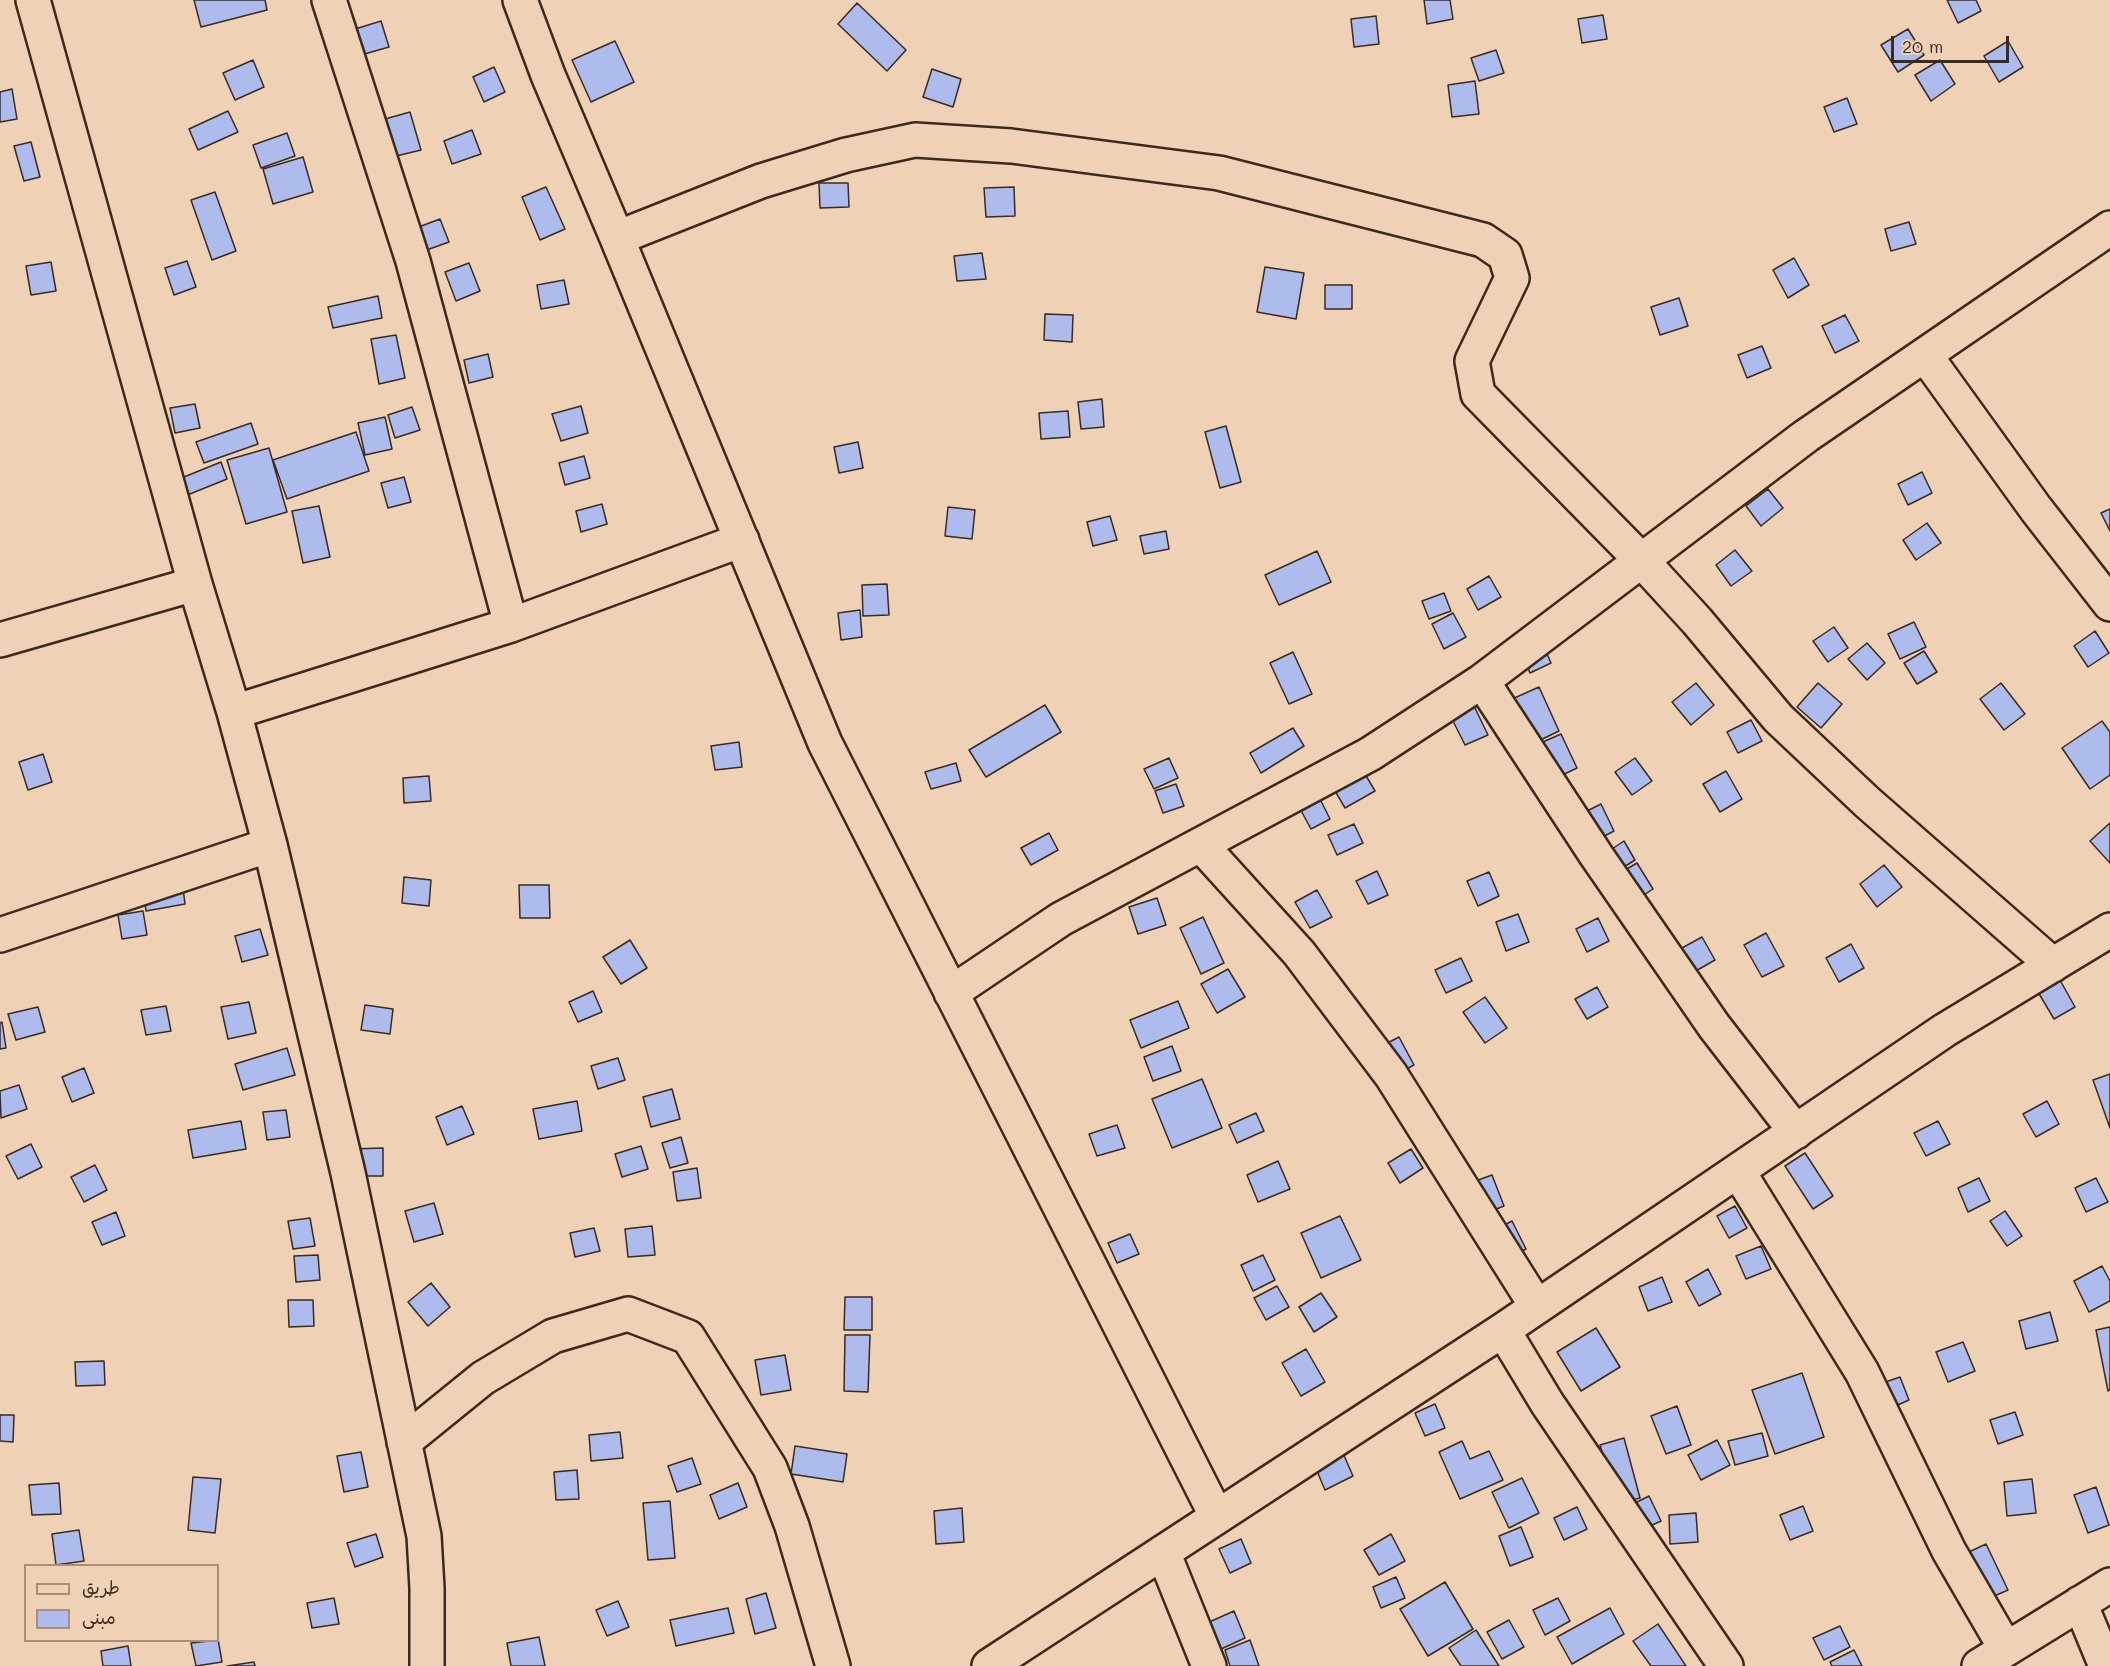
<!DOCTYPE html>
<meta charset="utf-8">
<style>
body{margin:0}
#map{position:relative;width:2110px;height:1666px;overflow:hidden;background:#efd2b5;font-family:Mali,"Playpen Sans Arabic",sans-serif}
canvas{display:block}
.legend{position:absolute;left:24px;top:1564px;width:195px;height:78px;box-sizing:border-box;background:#efd2b5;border:2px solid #a78f79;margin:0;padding:8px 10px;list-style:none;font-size:18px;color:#3b2a1e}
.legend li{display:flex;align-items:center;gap:12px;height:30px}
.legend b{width:30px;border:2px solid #a78f79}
.scale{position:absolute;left:1891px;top:36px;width:118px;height:27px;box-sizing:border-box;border:3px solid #3b2a1e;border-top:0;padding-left:8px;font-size:18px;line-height:21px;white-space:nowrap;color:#3b2a1e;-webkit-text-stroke:4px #efd2b5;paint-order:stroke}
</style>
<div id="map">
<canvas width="2110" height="1666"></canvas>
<ul class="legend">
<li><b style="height:8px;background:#efd2b5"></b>طريق</li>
<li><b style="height:16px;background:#adbcec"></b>مبنى</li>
</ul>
<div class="scale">20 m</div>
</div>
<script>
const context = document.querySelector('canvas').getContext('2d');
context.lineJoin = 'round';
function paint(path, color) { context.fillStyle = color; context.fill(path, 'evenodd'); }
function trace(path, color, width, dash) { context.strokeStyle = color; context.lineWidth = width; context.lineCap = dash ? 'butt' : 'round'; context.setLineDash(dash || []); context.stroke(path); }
const building = new Path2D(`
 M194 0H265L267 10 201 27Z
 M1424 0H1450L1453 19 1427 24Z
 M1947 0H1976L1981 11 1958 23Z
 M857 3 906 50 887 71 838 24Z
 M1603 15 1607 39 1582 43 1578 19Z
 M1376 16 1379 44 1354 47 1351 19Z
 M381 21 389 47 347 59 339 34Z
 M1908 29 1924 55 1898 72 1881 45Z
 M615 41 634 82 591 102 572 60Z
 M2008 41 2023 67 1999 82 1984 56Z
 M1496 50 1504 73 1479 81 1471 58Z
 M253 60 264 87 235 100 223 73Z
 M1940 60 1955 84 1931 101 1915 75Z
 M494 67 505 92 484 102 473 77Z
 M932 69 961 79 953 107 923 97Z
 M1475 81 1479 114 1452 117 1448 85Z
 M12 89 17 119 0 122V92Z
 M1847 98 1857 124 1834 132 1824 107Z
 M228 111 238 132 198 150 189 129Z
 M410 112 421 150 388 158 378 121Z
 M472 130 481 154 452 164 444 141Z
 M287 133 295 156 261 168 253 145Z
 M31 142 40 177 24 181 14 146Z
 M303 157 313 192 273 204 263 169Z
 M819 183H848L849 207 820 208Z
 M546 187 565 229 540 240 522 197Z
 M1014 187 1015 216 986 217 984 188Z
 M215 192 236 251 212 260 191 200Z
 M440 219 449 242 424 251 416 228Z
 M1909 222 1916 244 1891 251 1885 229Z
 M982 253 986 279 957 281 954 256Z
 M1794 258 1809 285 1788 298 1773 270Z
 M187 261 196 287 174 295 165 268Z
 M51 262 56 291 31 295 26 266Z
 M469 263 480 291 456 301 445 272Z
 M1265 267 1304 273 1296 319 1257 312Z
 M564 280 569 304 541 309 537 285Z
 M1325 285H1352V309H1325Z
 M378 296 382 318 333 328 328 307Z
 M1679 298 1688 326 1660 335 1651 307Z
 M1045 314 1073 315 1072 342 1044 340Z
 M1845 315 1859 341 1835 353 1822 326Z
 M396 335 405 378 379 384 371 339Z
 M1762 346 1771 368 1747 378 1738 355Z
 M488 354 493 377 469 383 464 360Z
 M1102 399 1104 427 1081 429 1078 402Z
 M195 404 200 428 175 433 170 408Z
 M581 406 588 433 561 441 552 414Z
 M412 407 420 430 395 438 388 415Z
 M1068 411 1070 437 1041 439 1039 413Z
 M385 417 392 449 365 455 358 423Z
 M251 423 258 444 204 463 196 442Z
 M1226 426 1241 482 1220 488 1205 432Z
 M356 432 369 471 287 499 273 460Z
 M858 442 863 468 839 473 834 447Z
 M269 448 287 512 246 524 227 460Z
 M584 456 590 478 565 485 559 463Z
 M221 462 227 479 180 498 174 481Z
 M1922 472 1932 493 1908 505 1898 484Z
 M404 477 411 502 388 508 381 483Z
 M1768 489 1783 508 1761 526 1746 506Z
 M602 504 607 524 581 532 576 511Z
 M319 506 330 557 303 563 292 511Z
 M948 507 975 510 972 539 945 536Z
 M2110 509V531L2101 513Z
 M1110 516 1117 540 1093 546 1087 522Z
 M1927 523 1941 543 1916 560 1903 540Z
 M1166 531 1169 549 1144 554 1140 536Z
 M1735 550 1752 571 1731 586 1716 565Z
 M1317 551 1331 582 1279 605 1265 575Z
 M1489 576 1501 597 1478 610 1467 589Z
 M887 584 889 615 863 616 862 585Z
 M1444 593 1451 611 1429 619 1422 601Z
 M860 610 862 637 841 640 838 613Z
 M1453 613 1466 637 1444 649 1432 624Z
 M1914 622 1926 647 1900 659 1888 634Z
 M1834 627 1848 648 1828 662 1813 641Z
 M2095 631 2109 653 2088 667 2074 646Z
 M1541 640 1551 663 1530 673 1520 650Z
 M1867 643 1885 663 1867 680 1848 659Z
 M1924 651 1937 672 1917 684 1904 663Z
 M1293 652 1312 694 1289 704 1270 663Z
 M1696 683 1714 705 1691 725 1672 702Z
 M1818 683 1842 704 1821 728 1797 707Z
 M2001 683 2025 714 2004 730 1980 699Z
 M1539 687 1559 731 1530 745 1510 700Z
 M1045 705 1061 732 986 777 969 750Z
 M1474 706 1488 735 1465 745 1451 717Z
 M1751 720 1762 741 1738 753 1727 732Z
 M2102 721 2110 732V775L2090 789 2062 748Z
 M1293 728 1304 746 1261 773 1250 753Z
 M1561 734 1577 768 1552 780 1536 745Z
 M739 742 742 767 715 770 711 746Z
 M43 754 52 782 28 790 19 762Z
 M1169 758 1178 778 1154 789 1144 769Z
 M1635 758 1652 781 1632 795 1615 772Z
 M956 763 961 781 931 789 925 772Z
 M1361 767 1375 791 1345 808 1331 784Z
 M1726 771 1742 799 1720 812 1703 784Z
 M429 776 431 801 404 803 403 778Z
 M1176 784 1184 806 1163 813 1155 791Z
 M1318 795 1330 819 1311 829 1298 805Z
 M1601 804 1614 831 1589 844 1575 817Z
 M2110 823V863L2090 841Z
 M1354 824 1363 843 1337 855 1328 835Z
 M1049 833 1058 850 1031 865 1021 848Z
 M1624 841 1635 860 1611 875 1600 857Z
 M1637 863 1653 889 1632 903 1615 876Z
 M1884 865 1902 887 1877 907 1860 884Z
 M1377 871 1388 895 1368 904 1356 881Z
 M1489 872 1499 896 1478 906 1467 881Z
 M404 877 431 880 429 906 402 903Z
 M519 885H549L550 918H520Z
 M183 888 185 904 146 911 144 895Z
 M1317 890 1332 917 1310 928 1295 902Z
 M1157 898 1166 925 1138 934 1129 907Z
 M143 911 147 935 122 939 118 915Z
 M1518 914 1529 942 1506 951 1496 922Z
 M1203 917 1224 963 1201 974 1180 928Z
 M1598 918 1609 941 1587 952 1576 929Z
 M260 929 268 955 242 962 235 936Z
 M1766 933 1784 966 1762 977 1744 945Z
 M1702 937 1715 960 1694 972 1682 948Z
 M630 940 647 968 621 984 603 957Z
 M1851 944 1864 968 1839 982 1826 958Z
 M1461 958 1472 981 1446 993 1435 970Z
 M1228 969 1245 997 1217 1013 1201 984Z
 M2060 980 2075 1007 2054 1019 2038 992Z
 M1597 987 1608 1007 1587 1019 1575 999Z
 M593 991 602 1012 578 1022 569 1002Z
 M1485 997 1507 1028 1485 1043 1463 1012Z
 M1178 1001 1189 1028 1141 1048 1130 1020Z
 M249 1002 256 1033 228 1039 221 1007Z
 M365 1005 393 1009 390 1034 361 1030Z
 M166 1006 171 1031 146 1035 141 1010Z
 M38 1007 45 1032 16 1040 8 1014Z
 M2 1022 6 1048 0 1049V1023Z
 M1399 1037 1414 1065 1391 1077 1376 1049Z
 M1172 1046 1181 1071 1153 1081 1144 1057Z
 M287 1048 295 1075 243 1090 235 1064Z
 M618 1058 625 1080 598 1089 591 1066Z
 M84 1068 94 1093 72 1102 62 1077Z
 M2110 1074V1128L2093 1080Z
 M1202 1079 1222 1128 1172 1148 1152 1099Z
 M19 1085 27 1109 1 1118 0 1091Z
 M672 1089 680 1119 651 1127 643 1097Z
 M577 1101 582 1131 539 1139 533 1109Z
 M2047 1101 2059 1124 2036 1137 2023 1114Z
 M462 1106 474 1134 447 1145 436 1117Z
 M286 1110 290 1137 267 1140 263 1112Z
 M1256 1113 1264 1131 1237 1143 1229 1125Z
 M241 1121 246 1149 193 1158 188 1130Z
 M1938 1121 1950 1144 1926 1156 1914 1133Z
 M1117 1125 1125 1148 1097 1156 1089 1134Z
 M681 1137 688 1163 670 1168 662 1143Z
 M31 1144 42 1167 18 1179 6 1156Z
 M641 1146 648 1169 622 1177 615 1154Z
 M383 1148V1176H352V1149Z
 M1411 1149 1423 1168 1400 1183 1388 1163Z
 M1805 1153 1833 1196 1813 1209 1785 1166Z
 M1278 1161 1290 1189 1258 1202 1247 1175Z
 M95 1165 107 1190 84 1202 71 1177Z
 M697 1168 701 1198 677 1201 673 1172Z
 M1492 1175 1504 1206 1466 1221 1454 1189Z
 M1979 1178 1990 1201 1968 1212 1958 1188Z
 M2096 1178 2108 1202 2086 1212 2075 1188Z
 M434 1203 443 1234 414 1242 405 1211Z
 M1735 1206 1747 1228 1729 1238 1717 1216Z
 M2005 1211 2022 1236 2007 1246 1990 1221Z
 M116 1212 125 1236 102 1245 92 1222Z
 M1340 1216 1361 1260 1321 1278 1301 1233Z
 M310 1218 315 1246 293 1249 288 1221Z
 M1512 1221 1526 1249 1502 1262 1488 1234Z
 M652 1226 655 1255 628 1257 625 1229Z
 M594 1228 600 1251 575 1257 570 1233Z
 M1130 1234 1139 1254 1117 1263 1108 1243Z
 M1761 1246 1771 1269 1746 1279 1736 1256Z
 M318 1255 320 1280 296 1282 294 1256Z
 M1263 1255 1275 1280 1253 1291 1241 1265Z
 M2102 1266 2110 1281V1301L2089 1312 2074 1281Z
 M1708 1269 1721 1294 1699 1306 1686 1282Z
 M1662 1277 1672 1302 1648 1311 1639 1287Z
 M431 1283 450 1307 428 1326 408 1302Z
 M1277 1286 1289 1307 1266 1320 1254 1298Z
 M1321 1293 1337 1317 1314 1332 1299 1307Z
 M845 1297H872V1330H844Z
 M288 1300H313L314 1326 289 1327Z
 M2050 1312 2058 1341 2026 1349 2019 1321Z
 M2110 1327V1390L2108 1391 2096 1330Z
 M1596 1328 1620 1367 1581 1391 1557 1352Z
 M845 1335H870L868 1392 844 1391Z
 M1963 1342 1975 1371 1948 1382 1936 1352Z
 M1306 1349 1325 1382 1301 1396 1282 1363Z
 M785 1355 791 1390 761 1395 755 1360Z
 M104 1361 105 1385 76 1386 75 1362Z
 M1802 1373 1824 1437 1775 1454 1752 1390Z
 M1900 1377 1909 1400 1884 1411 1874 1386Z
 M1435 1404 1445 1428 1425 1436 1415 1413Z
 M1677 1406 1691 1445 1666 1454 1651 1416Z
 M2015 1412 2023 1435 1998 1444 1990 1420Z
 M0 1415H14L13 1442 0 1441Z
 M620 1432 623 1458 591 1461 589 1435Z
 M1762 1433 1768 1456 1735 1465 1728 1441Z
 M1624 1438 1640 1498 1616 1504 1600 1445Z
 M1717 1440 1730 1465 1701 1480 1688 1455Z
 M1462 1441 1470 1459 1489 1451 1503 1480 1460 1499 1439 1452Z
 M795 1446 847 1454 843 1482 791 1474Z
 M1342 1451 1353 1476 1325 1490 1314 1464Z
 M361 1452 368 1487 344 1492 337 1456Z
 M692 1458 701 1484 677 1492 668 1466Z
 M577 1470 579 1499 556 1500 554 1472Z
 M193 1477 221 1479 215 1533 188 1530Z
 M1522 1478 1539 1513 1509 1528 1492 1492Z
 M2032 1479 2036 1513 2007 1516 2004 1482Z
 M59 1483 61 1514 32 1515 29 1485Z
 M738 1483 747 1507 719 1519 710 1495Z
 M2096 1487 2109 1525 2088 1533 2074 1495Z
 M1649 1496 1661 1521 1635 1533 1623 1509Z
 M670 1501 675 1558 648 1560 643 1503Z
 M1803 1506 1813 1531 1790 1540 1780 1515Z
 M1577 1507 1587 1529 1564 1540 1554 1518Z
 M962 1508 964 1542 936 1544 934 1511Z
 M1696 1513 1698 1542 1670 1544 1669 1515Z
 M1521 1527 1533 1557 1510 1566 1499 1536Z
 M79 1530 84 1561 56 1565 52 1534Z
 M376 1534 383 1557 355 1567 347 1543Z
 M1391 1534 1405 1561 1379 1575 1364 1550Z
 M1241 1539 1251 1563 1230 1573 1219 1549Z
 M1986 1544 2008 1590 1976 1604 1956 1558Z
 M1396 1577 1405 1598 1381 1608 1373 1587Z
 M1445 1582 1473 1629 1428 1656 1400 1609Z
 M766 1593 776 1628 755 1634 746 1599Z
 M334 1598 339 1624 312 1628 307 1603Z
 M1558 1598 1570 1621 1545 1635 1533 1610Z
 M618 1601 629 1627 607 1636 596 1610Z
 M728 1608 734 1633 676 1646 670 1620Z
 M1610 1608 1624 1634 1572 1664 1557 1637Z
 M1234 1611 1245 1638 1219 1650 1207 1623Z
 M1509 1620 1524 1647 1502 1659 1487 1632Z
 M1658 1624 1686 1666H1651L1633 1641Z
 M1840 1626 1850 1647 1824 1660 1813 1638Z
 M1476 1630 1499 1666H1461L1449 1648Z
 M539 1637 545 1666H511L507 1643Z
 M218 1639 222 1662 196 1666 191 1643 218 1640Z
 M1250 1640 1259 1666H1230L1225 1650Z
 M128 1646 131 1666H103L101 1651Z
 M1854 1650 1862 1666H1832L1830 1662Z
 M254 1662 255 1666H227Z`);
paint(building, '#adbcec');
trace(building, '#3b2a1e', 1.5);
const minor = new Path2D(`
 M33 0 195 584 234 712 270 845 348 1173 424 1536 427 1588V1666
 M329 0 413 261 511 625
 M520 0 548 75 617 238 825 743 1217 1517
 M617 238 761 181 846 155 915 140 1011 146 1219 173 1483 240 1505 255 1512 278 1472 361 1478 394 1642 561 1697 621 1778 718 1867 802 2053 965
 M1925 355 2036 509 2110 604
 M0 640 195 584
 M1482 681 1596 855 1714 1026 1796 1132
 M234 712 511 625 742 540
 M1201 845 1299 953 1391 1075 1537 1307
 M0 935 270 845
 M951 993 1061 919 1370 754 1482 681 1806 436 2110 228
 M1738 1171 1862 1372 1949 1551 2006 1649
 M1503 1330 1547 1403 1726 1666
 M404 1442 483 1378 553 1336 628 1314 688 1337 770 1468 792 1526 833 1666
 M1163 1552 1209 1666
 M2080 1603 2106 1666
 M989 1666 1503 1330 1945 1030 2110 930
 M1979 1666 2110 1585`);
trace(minor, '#3b2a1e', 38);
trace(minor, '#efd2b5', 33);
</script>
